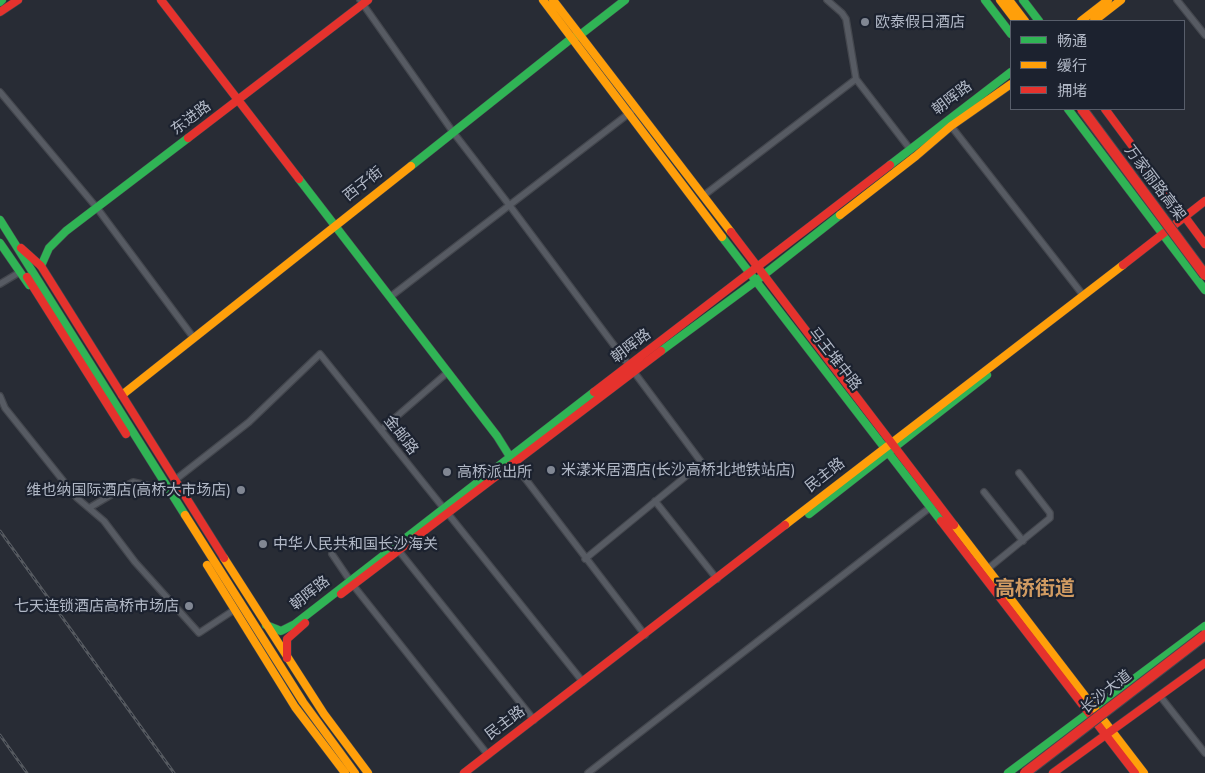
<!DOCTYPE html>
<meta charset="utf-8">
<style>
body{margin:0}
#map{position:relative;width:1205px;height:773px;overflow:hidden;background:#282c35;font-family:Mulish,"Noto Sans SC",sans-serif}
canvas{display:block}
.legend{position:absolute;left:1010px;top:20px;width:175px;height:90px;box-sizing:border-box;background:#1c222f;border:1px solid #585e6b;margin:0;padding:6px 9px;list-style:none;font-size:15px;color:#b1b8c6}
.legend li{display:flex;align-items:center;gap:10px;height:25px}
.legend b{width:25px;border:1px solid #585e6b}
</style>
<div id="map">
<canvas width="1205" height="773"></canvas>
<ul class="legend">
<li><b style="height:6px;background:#30b455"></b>畅通</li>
<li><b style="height:6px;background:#ff9f0a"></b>缓行</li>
<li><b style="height:6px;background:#e5322d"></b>拥堵</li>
</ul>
</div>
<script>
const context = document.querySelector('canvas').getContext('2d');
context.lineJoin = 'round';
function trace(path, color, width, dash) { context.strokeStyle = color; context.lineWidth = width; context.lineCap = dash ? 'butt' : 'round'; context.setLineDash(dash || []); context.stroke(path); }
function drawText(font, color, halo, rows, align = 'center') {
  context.font = font + ' Mulish,"Noto Sans SC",sans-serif'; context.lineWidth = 4.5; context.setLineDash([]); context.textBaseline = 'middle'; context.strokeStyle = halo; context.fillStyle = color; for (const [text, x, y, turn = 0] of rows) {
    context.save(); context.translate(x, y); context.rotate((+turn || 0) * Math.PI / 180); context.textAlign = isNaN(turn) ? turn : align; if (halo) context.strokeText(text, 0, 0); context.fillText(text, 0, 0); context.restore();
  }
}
const street = new Path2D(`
 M360 0 453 132 510 206 702 463 585 559
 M827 0 842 13 846 19 856 79 910 149
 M1177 0 1205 35
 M0 92 97 208 193 337
 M951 126 1083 295
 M703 196 856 79
 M0 284 20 272
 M390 297 636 108
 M0 396 5 408 77 498 104 521 135 562 199 633 234 610
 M381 430 448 372
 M514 464 645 635
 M175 480 249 422 320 354 583 682
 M984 492 1023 541
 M655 501 717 579
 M89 508 133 482 150 486
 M399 551 534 720
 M332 554 353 585 488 755
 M985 571 1050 518V513L1019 473
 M1160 696 1205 753
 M588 773 937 502`);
const fast = new Path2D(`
 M985 0 1011 34
 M1023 0 1039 21
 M0 2 2 0
 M1068 109 1205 290
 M890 165 1011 72
 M411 166 572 38 580 35 625 0
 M299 179 497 436 512 460
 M0 220 185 515
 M722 237 941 521
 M0 243 29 285
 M41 266 49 248 66 231 188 138
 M661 351 756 281 840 215
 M809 514 987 375
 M266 625 281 631 295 624 594 392
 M1008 773 1205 626`);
const slow = new Path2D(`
 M543 0 722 237
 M553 0 731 232
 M1000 0 1016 21
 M1009 0 1025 21
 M1081 21 1108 0
 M1094 21 1121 0
 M840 215 916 156 951 126 1011 84
 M122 395 411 166
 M185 515 303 702 355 773
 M785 525 1123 265
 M954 525 1144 773
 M224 558 324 714 368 773
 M207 565 295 707 345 773`);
const jam = new Path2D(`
 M161 0 299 179
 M0 12 18 0
 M1105 109 1205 244
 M188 138 368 0
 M731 232 954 525
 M21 248 41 266 224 558
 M1123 265 1205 201
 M27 277 126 434
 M594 392 890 165
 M941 521 1135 773
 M341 594 661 351
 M287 658V639L305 623
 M464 773 785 525
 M1053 773 1205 663`);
trace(street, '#44474e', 8);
trace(fast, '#44474e', 9);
trace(slow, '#44474e', 9);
trace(jam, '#44474e', 9);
trace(street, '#575b63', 5.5);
trace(fast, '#30b455', 8);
trace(slow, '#ff9f0a', 8);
trace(jam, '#e5322d', 8);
const rail = new Path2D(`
 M0 531 174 773
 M0 735 27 773`);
trace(rail, '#565a60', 3);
trace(rail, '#1c222f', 1, [4]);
const jamBridge = new Path2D(`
 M1082 109 1205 275
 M1025 773 1205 635`);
trace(jamBridge, '#454851', 12, []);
trace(jamBridge, '#e5322d', 10);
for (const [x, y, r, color] of [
 [865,22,5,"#818793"],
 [551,470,5,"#818793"],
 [447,472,5,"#818793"],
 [241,490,5,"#818793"],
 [263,544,5,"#818793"],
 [189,606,5,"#818793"]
]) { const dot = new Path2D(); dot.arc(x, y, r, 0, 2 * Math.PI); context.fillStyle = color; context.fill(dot); trace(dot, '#1c222f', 2); }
drawText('15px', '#b1b8c6', '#1c222f', [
 ["欧泰假日酒店",875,22],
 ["米漾米居酒店(长沙高桥北地铁站店)",561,470],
 ["高桥派出所",457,472],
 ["维也纳国际酒店(高桥大市场店)",231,490,"right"],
 ["中华人民共和国长沙海关",273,544],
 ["七天连锁酒店高桥市场店",179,606,"right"]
], 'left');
drawText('15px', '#b1b8c6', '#1c222f', [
 ["朝晖路",952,98,-37],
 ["东进路",191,118,-37],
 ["万家丽路高架",1155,183,53],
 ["西子街",363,184,-38],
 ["朝晖路",631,346,-37],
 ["马王堆中路",835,359,52],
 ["金邮路",401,435,52],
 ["民主路",825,475,-38],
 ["朝晖路",310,593,-38],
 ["长沙大道",1106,692,-38],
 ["民主路",505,723,-37]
]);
drawText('bold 20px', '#d19b62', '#1c222f', [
 ["高桥街道",1035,589]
]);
</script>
